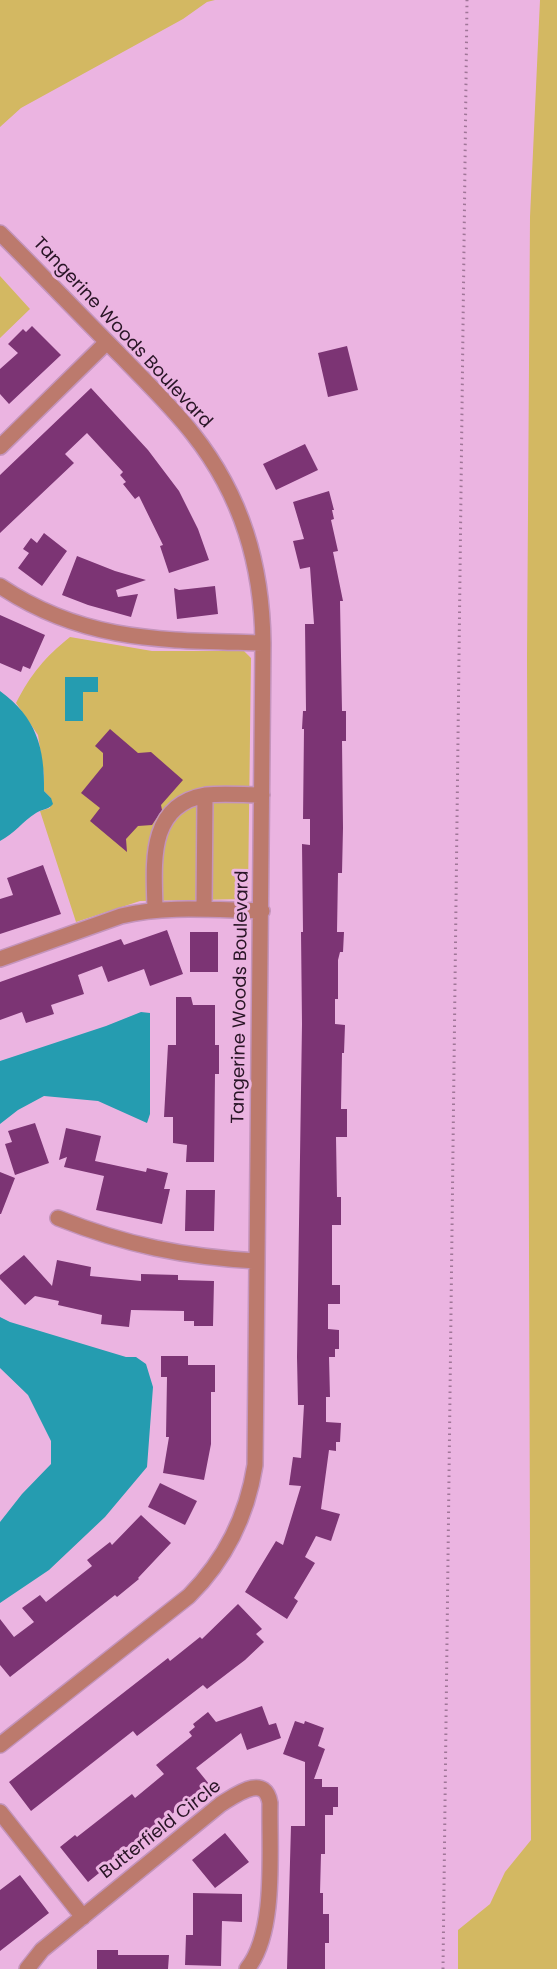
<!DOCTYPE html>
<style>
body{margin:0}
canvas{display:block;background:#ebb4e1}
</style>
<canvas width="557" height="1969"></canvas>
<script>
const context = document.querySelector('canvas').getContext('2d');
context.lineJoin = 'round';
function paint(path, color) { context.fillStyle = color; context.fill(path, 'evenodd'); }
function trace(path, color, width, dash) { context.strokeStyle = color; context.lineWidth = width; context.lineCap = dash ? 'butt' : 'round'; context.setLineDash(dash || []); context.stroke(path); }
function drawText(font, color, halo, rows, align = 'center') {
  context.font = font + ' Poppins,sans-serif'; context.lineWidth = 6; context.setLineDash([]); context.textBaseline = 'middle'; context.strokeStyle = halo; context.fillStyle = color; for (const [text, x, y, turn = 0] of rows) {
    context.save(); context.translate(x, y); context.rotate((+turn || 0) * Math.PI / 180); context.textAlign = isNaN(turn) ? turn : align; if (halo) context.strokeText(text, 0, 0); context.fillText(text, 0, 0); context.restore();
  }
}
paint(new Path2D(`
 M0 0H215L207 2 183 19 21 108 0 127Z
 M540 0H557V1969H458V1930L490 1904 505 1872 531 1840 527 657 530 217Z
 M0 276 30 309 0 338Z
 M70 637 152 651H244L251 658 248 892 245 899 140 901 76 922 40 811 50 808 51 798 44 791V775L38 735 16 703C31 674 45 657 70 637Z`), '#d3b862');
paint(new Path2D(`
 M65 677H98V692H83V721H65Z
 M0 691C36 717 45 748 44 791L51 798 53 804C48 810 42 809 36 813 23 821 14 834 0 841Z
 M141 1012 150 1013V1114L147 1123 98 1101 44 1096 18 1110 0 1124V1061L106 1026Z
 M0 1317 10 1322 126 1357H136L146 1364 153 1387 147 1467 105 1517 49 1570 0 1603V1522L22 1494 51 1464V1441L28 1395 0 1368Z`), '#259cb0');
paint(new Path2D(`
 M32 326 61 355 9 404 0 394V369L18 353 8 344 23 329 26 332Z
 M347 346 358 390 328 397 318 353Z
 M91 388 148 450 179 491 198 529 209 560 169 573 160 546 163 545 139 496 135 499 123 484 126 482 120 475 123 472 87 433 65 454 74 463 0 533V475Z
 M305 444 318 470 276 490 263 464Z
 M329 491 334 510H332L334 519 331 520 338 551 333 552 343 601H340L342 711H346V741H342L343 828 342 873H338L337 932H344L343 952H340L338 960V999H335V1024L345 1025 344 1053H342L341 1109H347V1137H336L337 1197H341V1225H332V1285H340V1304H328V1329L339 1330V1349H335V1357H329L330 1397H326V1422L341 1423 340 1442H336V1451L329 1450 321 1509 340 1514 331 1541 316 1536 305 1557 315 1563 294 1598 298 1601 287 1619 245 1592 276 1541 283 1545 301 1486 289 1485 293 1457 301 1458 304 1405H298L297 1357 302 1024 301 932H303L302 844 310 845V819H303L304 729H302L303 711H306L305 624H314L310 567 300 569 293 541 304 539 293 502Z
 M44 533 67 551 42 586 18 568 29 553 23 549 31 538 37 543Z
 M77 556 115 571 146 580 116 590 118 597 138 594 131 617 88 605 62 595Z
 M215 586 218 614 177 619 174 588 179 590Z
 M0 615 45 635 30 669 23 666 21 672 0 663Z
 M110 729 138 753 151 752 183 780 161 805 162 810 152 825 138 826 126 839 127 852 90 821 100 808 81 793 103 766V753L95 746Z
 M43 865 61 914 0 934V899L13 895 7 878Z
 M167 930 183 974 150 986 144 969 108 982 102 966 78 975 84 994 51 1005 54 1014 26 1023 22 1012 0 1020V982L121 939 124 945Z
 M190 932H218V972H190Z
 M176 997H191L193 1005H215V1045H219V1074H215L214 1162H186L187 1145 173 1143V1117H164L168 1045H176Z
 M35 1123 49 1163 15 1175 5 1144 12 1142 8 1131Z
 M66 1128 101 1136 95 1161 146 1172 147 1168 168 1173 164 1189H170L162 1224 96 1210 104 1176 64 1167 67 1157 59 1160Z
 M0 1172 15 1178 1 1214H0Z
 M186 1190H215L214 1231H185Z
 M24 1255 52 1286 57 1260 91 1267 90 1276 141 1281V1274L178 1275V1280L214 1281 213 1326H194V1321H184V1311L131 1310 129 1327 101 1324 102 1315 58 1305 59 1301 35 1296 25 1305 0 1279V1275Z
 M161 1356H188V1365H215V1392H211V1444L204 1480 163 1473 169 1437H166L167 1377H161Z
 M160 1483 197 1501 185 1525 148 1507Z
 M141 1515 171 1543 138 1578 139 1579 117 1597 115 1595 10 1677 0 1665V1619L14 1637 34 1622 22 1608 40 1595 46 1602 92 1566 87 1560 110 1542 112 1545Z
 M238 1604 262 1629 256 1634 264 1642 245 1660 207 1689 203 1685 137 1736 133 1731 31 1811 9 1782 168 1658 170 1661 200 1637 202 1639Z
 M262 1706 269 1725 276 1723 281 1738 247 1750 241 1733 196 1768 209 1784 88 1882 60 1847 75 1835 77 1837 132 1794 135 1798 164 1774 156 1765 192 1736 189 1732 195 1727 193 1724 208 1712 216 1722Z
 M295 1721 304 1724 305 1721 324 1728 318 1746 325 1749 314 1779H322V1787H338V1807H333V1815H325V1854H321L320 1893H323V1914H329V1943H325V1969H287L291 1826H305V1762L283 1754Z
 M225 1833 249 1862 215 1888 192 1860Z
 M20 1875 49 1913 0 1951V1890Z
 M193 1893 242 1894V1922L222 1921 221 1966 185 1965 186 1935H193Z
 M97 1950H118V1955H169L168 1969H97Z`), '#7c3474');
const minor = new Path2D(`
 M0 233C41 274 81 316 122 357 146 382 172 407 193 434 242 496 262 565 263 643L255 1465C247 1516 226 1559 189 1596L0 1745
 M0 447 107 342
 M0 586C85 643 165 640 263 643
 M155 909C154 864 147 805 206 795 224 793 244 795 262 795
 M204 909 205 796
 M0 959 121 916C167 905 214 910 262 911
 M58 1218C126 1245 184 1257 257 1261
 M0 1812 83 1917
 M27 1969 42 1950 221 1804C236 1795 265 1773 270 1803 269 1850 277 1932 247 1969`);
trace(minor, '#c494bc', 18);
trace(new Path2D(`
 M443 1969 467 0`), '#a07698', 3, [1.5, 4.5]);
trace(minor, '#bc7a6d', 15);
drawText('18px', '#291526', '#ebb4e1', [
 ["Tangerine Woods Boulevard",122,333,47],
 ["Tangerine Woods Boulevard",241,997,-89],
 ["Butterfield Circle",161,1830,-38]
]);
</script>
